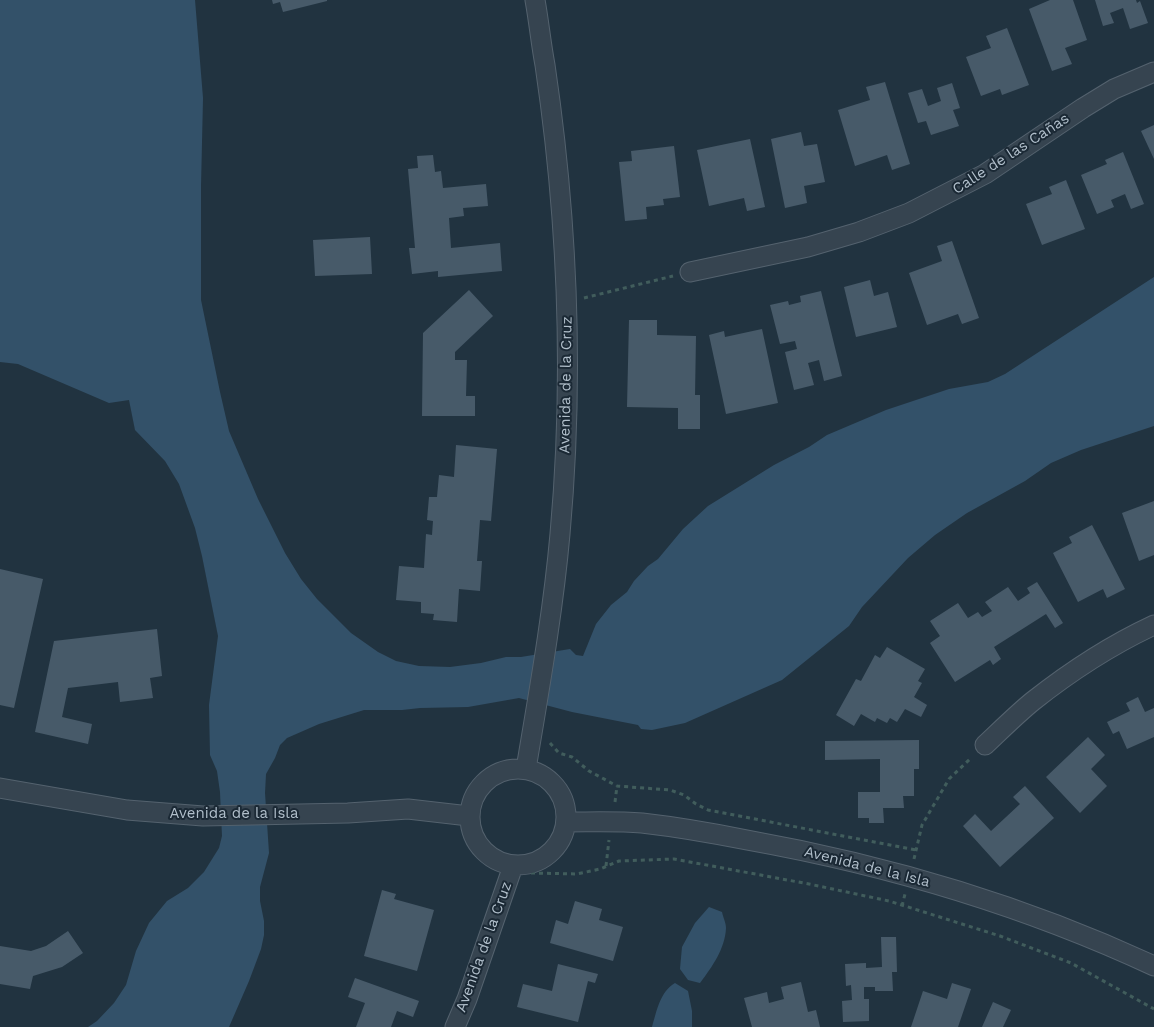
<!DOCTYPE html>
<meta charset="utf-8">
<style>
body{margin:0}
canvas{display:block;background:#213340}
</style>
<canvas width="1154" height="1027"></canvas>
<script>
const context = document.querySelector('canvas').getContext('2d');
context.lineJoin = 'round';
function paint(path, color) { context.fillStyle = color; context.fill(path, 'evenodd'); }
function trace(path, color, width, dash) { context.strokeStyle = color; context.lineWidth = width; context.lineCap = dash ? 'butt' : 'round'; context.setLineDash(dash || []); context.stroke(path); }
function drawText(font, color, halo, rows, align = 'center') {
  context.font = font + ' "Work Sans",sans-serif'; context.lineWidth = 4; context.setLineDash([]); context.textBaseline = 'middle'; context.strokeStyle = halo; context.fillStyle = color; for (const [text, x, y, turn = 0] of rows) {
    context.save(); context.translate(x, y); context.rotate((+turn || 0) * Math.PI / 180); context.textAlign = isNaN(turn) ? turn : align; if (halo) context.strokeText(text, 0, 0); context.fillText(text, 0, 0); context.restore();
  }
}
paint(new Path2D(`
 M0 0H195L203 98 201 186V300L220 392 229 431 258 499 285 553 301 579 317 599 351 633 378 652 396 661 419 666 450 667 481 663 506 657H521L570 649 576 655 583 656 596 624 611 605 627 592 634 581 648 566 658 559 683 529 708 506 774 465 809 447 827 435 886 410 949 389 988 382 1005 374 1154 277V426L1081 450 1051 463 1025 481 967 513 935 535 908 558 862 607 849 626 782 680 685 723 652 730 641 729 638 725 572 712 519 698 468 707 420 708 402 710H364L319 724 287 738 280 745 275 758 266 774 265 793 269 853 260 887V901L264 921V935L261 949 249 981 229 1027H88L97 1021 114 1003 126 985 136 951 149 923 167 901 188 888 204 872 219 848 222 836 220 792 217 771 210 755 209 705 218 636 202 556 195 528 179 484 165 461 135 430 129 400 109 403 18 364 0 362Z
 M709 907 722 912C723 917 726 923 726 928 725 949 712 967 700 983L688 980 680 969 682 947 695 923Z
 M675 983 688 991 692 1011V1027H652C657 1010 660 992 675 983Z`), '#335169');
paint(new Path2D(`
 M272 0H327V1L283 12 280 2 273 4Z
 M1050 0H1073L1087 40 1065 48 1072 64 1052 71 1029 9Z
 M1095 0H1136L1137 3 1140 1 1148 23 1130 29 1123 8 1110 13 1114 23 1103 26Z
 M1007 28 1029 85 1002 95 1000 89 981 96 966 57 991 48 986 36Z
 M885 82 910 164 892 170 887 155 855 166 838 110 870 100 866 87Z
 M952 83 960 108 953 110 959 126 931 135 926 121 918 123 908 93 922 89 928 106 941 101 937 88Z
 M1154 125V159L1141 131Z
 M801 132 804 146 817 144 825 182 804 186 807 203 785 208 771 139Z
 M750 139 765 207 747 211 744 198 709 206 697 150Z
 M674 146 680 197 663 199 664 205 646 207 647 219 625 221 619 162 632 161 631 151Z
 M1123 152 1144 204 1131 209 1125 194 1111 200 1114 207 1097 214 1081 175 1107 164 1105 160Z
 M433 155 435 172 441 171 443 188 486 184 488 206 463 208 464 216 449 218 451 248 500 243 502 271 438 277V271L412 274 409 248H415L408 169 418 168 417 156Z
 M1066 180 1085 229 1042 245 1026 204 1052 194 1049 187Z
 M370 237 372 274 315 276 313 240Z
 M952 241 979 318 962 324 958 314 927 325 909 273 942 261 937 246Z
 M870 280 874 296 888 292 897 327 856 337 844 287Z
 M469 290 493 316 455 352V360H467L466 396H475V416H422L423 333Z
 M821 291 842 376 824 381 819 360 808 363 814 385 794 390 785 352 797 349 795 341 780 344 770 305 788 301 789 305 801 302 800 296Z
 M629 320H657V335L696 336 695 395H700V429H678V408L627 407Z
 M762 329 778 403 726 414 709 335 724 331 725 337Z
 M456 445 497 449 491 521 480 520 477 561H482L480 591 459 589 457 622 433 620 434 614 421 613V602L396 600 399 566 424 568 426 534 432 535 433 521 427 520 429 497H437L439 475 454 477Z
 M1154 501V555L1139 561 1122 513Z
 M1092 525 1125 589 1107 598 1103 589 1078 602 1053 553 1072 543 1069 537Z
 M0 569 43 579 14 708 0 705Z
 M1037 582 1063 623 1055 628 1046 614 994 647 1001 659 993 665 990 660 955 682 930 643 940 636 930 621 958 603 968 618 978 612 982 617 992 611 985 602 1008 587 1018 601 1030 593 1027 588Z
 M157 629 162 676 150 678 153 698 120 702 118 682 68 688 62 717 92 724 88 744 35 732 54 641Z
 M887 647 925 669 918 681 922 683 914 697 927 705 921 717 905 709 897 722 890 718 887 723 877 718 875 722 861 714 854 726 836 715 856 679 861 681 875 655 880 658Z
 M1138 697 1145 712 1154 708V737L1127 749 1119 731 1113 734 1107 722 1130 711 1126 703Z
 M1088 737 1105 755 1091 769 1107 786 1080 813 1046 777Z
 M919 740V769H914V796H903L904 808H883L884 823H869V818H858V792H880V759L825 760V741Z
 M1025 786 1054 818 1000 867 963 826 975 814 991 831 1020 804 1013 797Z
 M382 890 396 894 394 899 434 910 417 971 364 956Z
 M575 901 602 909 599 920 623 927 613 961 550 943 556 920 568 924Z
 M68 931 83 953 62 967 33 976 30 989 0 984V946L31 951 46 946Z
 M881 937H896L897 972H892L893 991H875V987H864V999H869V1021L843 1022 842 1001 852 1000 851 985 846 986 845 964 866 963V968L882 967Z
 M558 964 598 974 595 983 588 981 578 1022 517 1007 523 984 552 991Z
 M355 978 419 1001 413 1017 397 1011 391 1027H356L365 1003 348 997Z
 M801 982 808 1012 816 1010 820 1027H752L744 998 767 992 769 1003 784 999 781 987Z
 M952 983 971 989 958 1027H911L923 991 947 999Z
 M993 1002 1011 1010 1003 1027H982Z`), '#475a69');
const minor = new Path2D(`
 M690 272 808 247 859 232 909 213 985 174 1083 108 1114 89 1154 72
 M985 745C1001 730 1017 714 1033 701 1071 671 1111 645 1154 625
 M470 817a48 48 0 1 1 96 0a48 48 0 1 1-96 0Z
 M526 769C539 691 553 613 560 534 574 378 568 221 545 65 541 44 539 22 535 0
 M0 788 127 810 203 816 348 813 408 809 469 816
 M567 822C592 822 617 821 642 823 677 827 712 833 747 840 887 865 1025 906 1154 966
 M455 1027 467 999 513 866`);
trace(minor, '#54626e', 21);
trace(new Path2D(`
 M584 298 673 276
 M550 743 559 753 572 757 589 771 617 786 670 790 684 795 696 804 708 810 916 850
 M615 802 617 786
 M914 859 922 825 949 779 971 758
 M606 866 609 840
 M531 873 577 874 600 869 619 861 674 859 809 884 889 901 1000 936 1071 963 1154 1009
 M902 906 905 894`), '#415d5c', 3, [4, 4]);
trace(minor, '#364450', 19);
drawText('15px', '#b1bfcb', '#1b2935', [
 ["Calle de las Cañas",1011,154,-33],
 ["Avenida de la Cruz",566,385,-89],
 ["Avenida de la Isla",234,814],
 ["Avenida de la Isla",867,867,14],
 ["Avenida de la Cruz",484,947,-70]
]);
</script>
